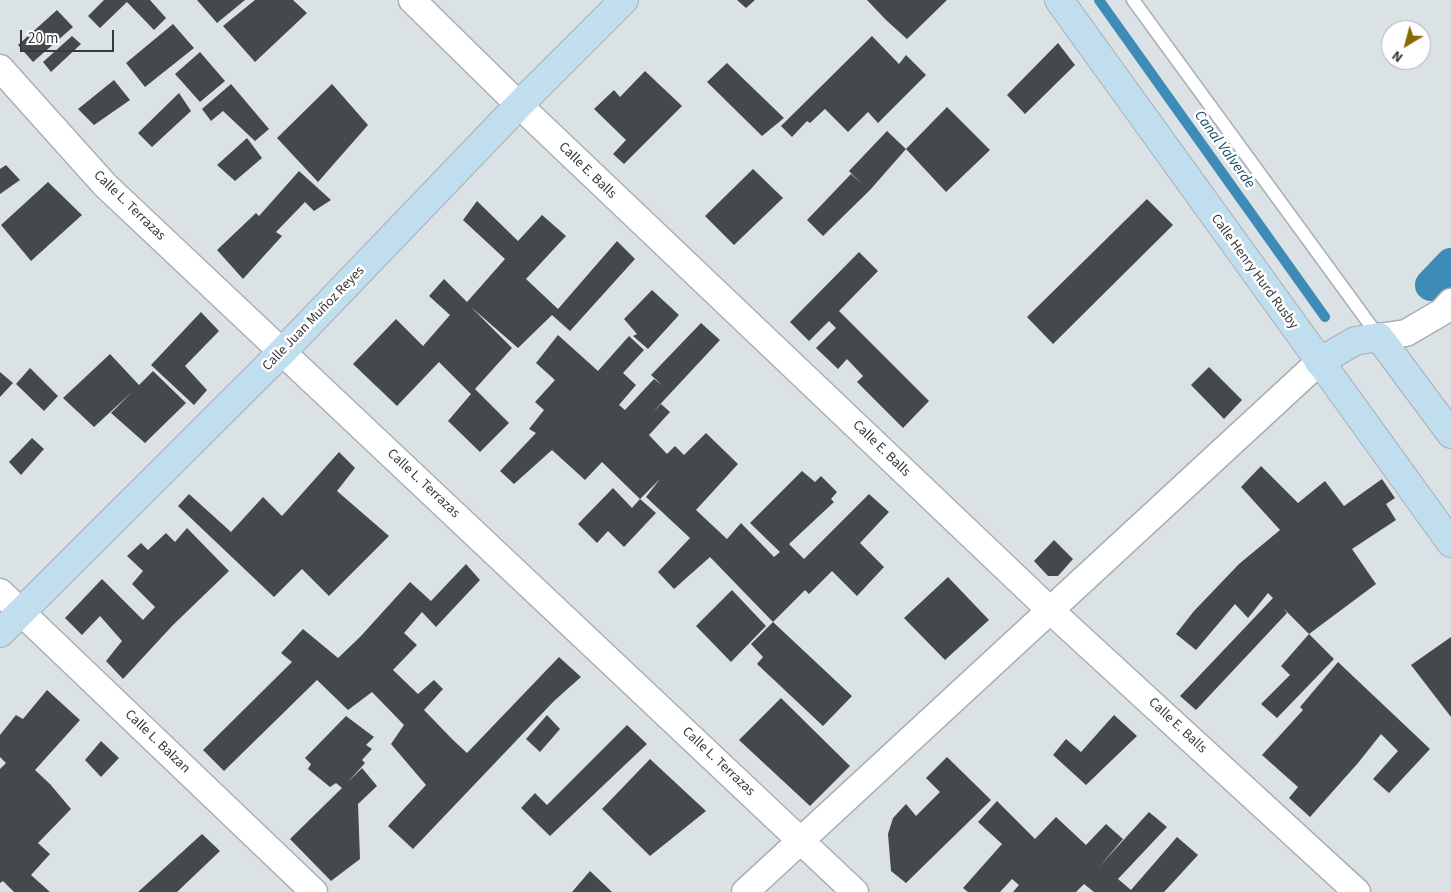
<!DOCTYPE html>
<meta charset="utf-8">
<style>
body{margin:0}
#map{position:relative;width:1451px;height:892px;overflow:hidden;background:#dbe2e6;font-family:"Source Sans 3",sans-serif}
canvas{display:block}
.north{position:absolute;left:1381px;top:20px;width:50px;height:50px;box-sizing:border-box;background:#fff;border:1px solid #afb0b1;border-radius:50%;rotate:217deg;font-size:14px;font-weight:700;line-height:20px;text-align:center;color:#36393b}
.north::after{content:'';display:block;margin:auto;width:18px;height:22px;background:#886906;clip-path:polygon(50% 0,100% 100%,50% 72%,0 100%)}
.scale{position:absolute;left:20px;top:30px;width:94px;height:22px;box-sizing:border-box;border:2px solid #36393b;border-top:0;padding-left:6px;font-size:15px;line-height:18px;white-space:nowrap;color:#36393b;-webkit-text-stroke:4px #fff;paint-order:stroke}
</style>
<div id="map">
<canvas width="1451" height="892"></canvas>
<div class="north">N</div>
<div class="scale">20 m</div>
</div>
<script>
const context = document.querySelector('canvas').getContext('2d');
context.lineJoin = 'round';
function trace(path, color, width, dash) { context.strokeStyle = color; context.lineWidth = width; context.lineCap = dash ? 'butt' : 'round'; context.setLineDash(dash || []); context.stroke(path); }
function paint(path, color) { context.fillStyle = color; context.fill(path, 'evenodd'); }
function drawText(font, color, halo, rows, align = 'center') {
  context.font = font + ' "Source Sans 3",sans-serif'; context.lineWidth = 5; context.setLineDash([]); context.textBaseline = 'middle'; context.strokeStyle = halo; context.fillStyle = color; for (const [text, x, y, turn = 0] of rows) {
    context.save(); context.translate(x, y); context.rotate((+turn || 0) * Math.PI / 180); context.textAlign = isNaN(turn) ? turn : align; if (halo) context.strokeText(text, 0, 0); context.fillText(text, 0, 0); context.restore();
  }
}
trace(new Path2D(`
 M1099 0 1325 317`), '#3f8bb8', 10);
trace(new Path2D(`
 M1431 285 1451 264`), '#3f8bb8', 32);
paint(new Path2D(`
 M104 0H150L166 18 154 30 127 2 100 28 88 16Z
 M197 0H245L217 23Z
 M255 0H293L307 13 255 62 223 26Z
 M737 0H755L746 8Z
 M867 0H947L907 39 886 20Z
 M57 10 73 27 33 62 18 45Z
 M173 24 194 48 145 87 126 63Z
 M72 36 81 44 51 72 43 62Z
 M872 36 899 64 906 55 926 75 878 123 868 112 848 132 825 109 810 123 807 121 792 137 781 126Z
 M1058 43 1075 65 1025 114 1007 95Z
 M200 52 225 81 200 102 175 74Z
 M727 63 784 118 762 136 707 82Z
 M645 71 682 106 624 164 613 154 626 140 594 109 614 90 620 97Z
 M114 80 130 100 94 125 78 109Z
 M231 84 269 129 255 141 223 111 211 121 202 109Z
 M332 84 368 125 318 182 277 138Z
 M179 93 191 111 152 147 138 133Z
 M947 107 990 150 946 192 906 149Z
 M887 131 906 149 870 190 823 236 807 220 851 174 862 184 849 171Z
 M247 138 262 158 235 181 217 165Z
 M6 165 20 180 0 194V169Z
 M753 169 783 198 734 245 705 216Z
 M299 171 331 200 314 211 305 202 276 232 282 236 243 279 217 250 256 213 259 216Z
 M48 182 82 215 31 261 1 225Z
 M1147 199 1173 225 1053 344 1027 317Z
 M477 201 518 241 542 215 566 236 526 279 558 309 617 241 635 259 570 331 552 315 518 348 471 307 512 348 475 389 509 423 480 452 448 421 471 394 439 362 397 406 353 364 396 319 423 346 450 315 429 296 444 279 467 302 505 259 463 220Z
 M859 252 878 271 839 311 929 401 903 428 857 382 863 376 847 359 838 369 816 348 836 328 829 321 809 341 790 322Z
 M652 290 679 315 648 349 633 336 637 334 624 319Z
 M201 312 219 331 185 366 207 390 194 405 151 365Z
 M701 323 720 340 652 413 661 404 670 412 649 435 667 454 675 446 684 455 706 433 738 464 696 510 727 539 741 523 774 557 780 552 750 523 802 471 815 482 821 476 837 492 831 499 834 502 789 544 804 559 869 494 889 512 860 543 884 567 857 596 832 571 809 594 805 590 773 622 710 557 674 589 658 572 690 538 646 497 660 479 640 499 602 462 585 480 552 450 514 484 500 471 536 433 529 429 544 410 535 402 555 380 536 363 558 335 598 371 629 336 644 350 623 373 636 385 619 405 625 410 654 379 663 386 651 375Z
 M110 354 139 385 153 371 186 403 145 443 111 413 132 392 94 427 63 398Z
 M1209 367 1242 400 1224 419 1191 385Z
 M30 368 58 396 44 411 16 384Z
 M0 372 13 383 0 397Z
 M32 438 44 449 21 475 9 462Z
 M339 452 355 468 337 491 389 536 329 596 302 569 274 597 178 506 189 494 231 532 263 497 282 516Z
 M1261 466 1298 503 1325 481 1344 506 1382 479 1395 498 1386 504 1396 520 1352 549 1376 584 1309 634 1283 608 1287 613 1196 710 1180 696 1273 598 1268 593 1248 618 1235 604 1196 650 1176 634 1194 611 1239 564 1280 530 1241 487Z
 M613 488 632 508 640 499 656 513 624 547 608 531 597 543 578 524Z
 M187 528 229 571 173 625 123 679 106 661 122 641 100 616 82 635 65 618 102 579 143 620 155 607 132 584 143 571 127 556 141 543 148 550 166 533 175 542Z
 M1054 540 1073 559 1058 576H1048L1034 561Z
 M466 564 480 580 436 627 422 612 404 633 417 645 393 670 418 694 434 680 443 689 424 710 453 740 467 753 559 657 581 677 554 701 413 849 388 826 426 785 391 744 404 725 372 692 348 710 317 680 224 771 203 750 292 662 281 653 303 629 338 658 360 637 410 582 431 601Z
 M948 577 989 620 945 660 904 618Z
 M732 590 766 626 731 662 696 626Z
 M773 622 852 696 823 726 757 664 763 657 751 644Z
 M1309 634 1334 659 1277 718 1261 704 1290 675 1281 666Z
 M1451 637V717L1411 665Z
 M1338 662 1430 749 1389 793 1373 779 1398 751 1381 734 1358 763 1310 817 1289 798 1298 787 1262 755 1303 710 1300 707Z
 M47 690 80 720 35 770 50 784 71 809 38 843 50 854 31 875 50 892H14L3 881 0 883V769L6 763 0 757V735L16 715 23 719Z
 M781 698 850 766 810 806 739 740Z
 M547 715 560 729 540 752 526 739Z
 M1114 715 1137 736 1086 785 1053 755 1066 739 1081 752Z
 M346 716 374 737 366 745 372 749 362 760 365 763 348 782 362 768 377 786 358 804 360 859 331 881 290 839 342 788 336 783 330 787 308 769 311 764 305 758Z
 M627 725 647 744 550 836 521 808 535 793 547 805Z
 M101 741 119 758 101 777 85 760Z
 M947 757 991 800 906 883 891 871 888 834 893 818 906 804 916 816 940 792 926 778Z
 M650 759 706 811 650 856 602 809Z
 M997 801 1035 839 1056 817 1086 845 1106 824 1123 839 1098 868 1149 812 1167 827 1118 879 1131 890 1177 837 1198 855 1164 892H1094L1084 884 1076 892H1013L1019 885 1012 879 1000 892H968L963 888 1002 844 978 822Z
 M202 834 220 851 177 892H138Z
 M590 871 612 892H572Z`), '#44494d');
const lane = new Path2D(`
 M1133 0 1379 337`);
const street = new Path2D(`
 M412 0 519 105 1051 611 1357 892
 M0 68 105 185 855 892
 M1379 337 1406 333 1442 312 1451 302
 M0 592 314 892
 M745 892 1319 362`);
const secondary = new Path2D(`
 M1059 0 1451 543
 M1319 362 1355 341 1379 337 1451 434
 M0 633 283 351 519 105 624 0`);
trace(lane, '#a9afb4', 15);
trace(street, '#a9afb4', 29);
trace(secondary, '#a9afb4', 30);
trace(lane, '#fff', 12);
trace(street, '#fff', 26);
trace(secondary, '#c0deee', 28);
drawText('14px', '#36393b', '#fff', [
 ["Calle E. Balls",587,171,44],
 ["Calle L. Terrazas",129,206,44],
 ["Calle Henry Hurd Rusby",1254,272,54],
 ["Calle Juan Muñoz Reyes",314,319,-46],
 ["Calle E. Balls",881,449,44],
 ["Calle L. Terrazas",423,484,43],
 ["Calle E. Balls",1177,726,43],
 ["Calle L. Balzan",157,742,44],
 ["Calle L. Terrazas",718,762,43]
]);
drawText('italic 15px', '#0f4c6b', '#fff', [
 ["Canal Valverde",1224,150,54]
]);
</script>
